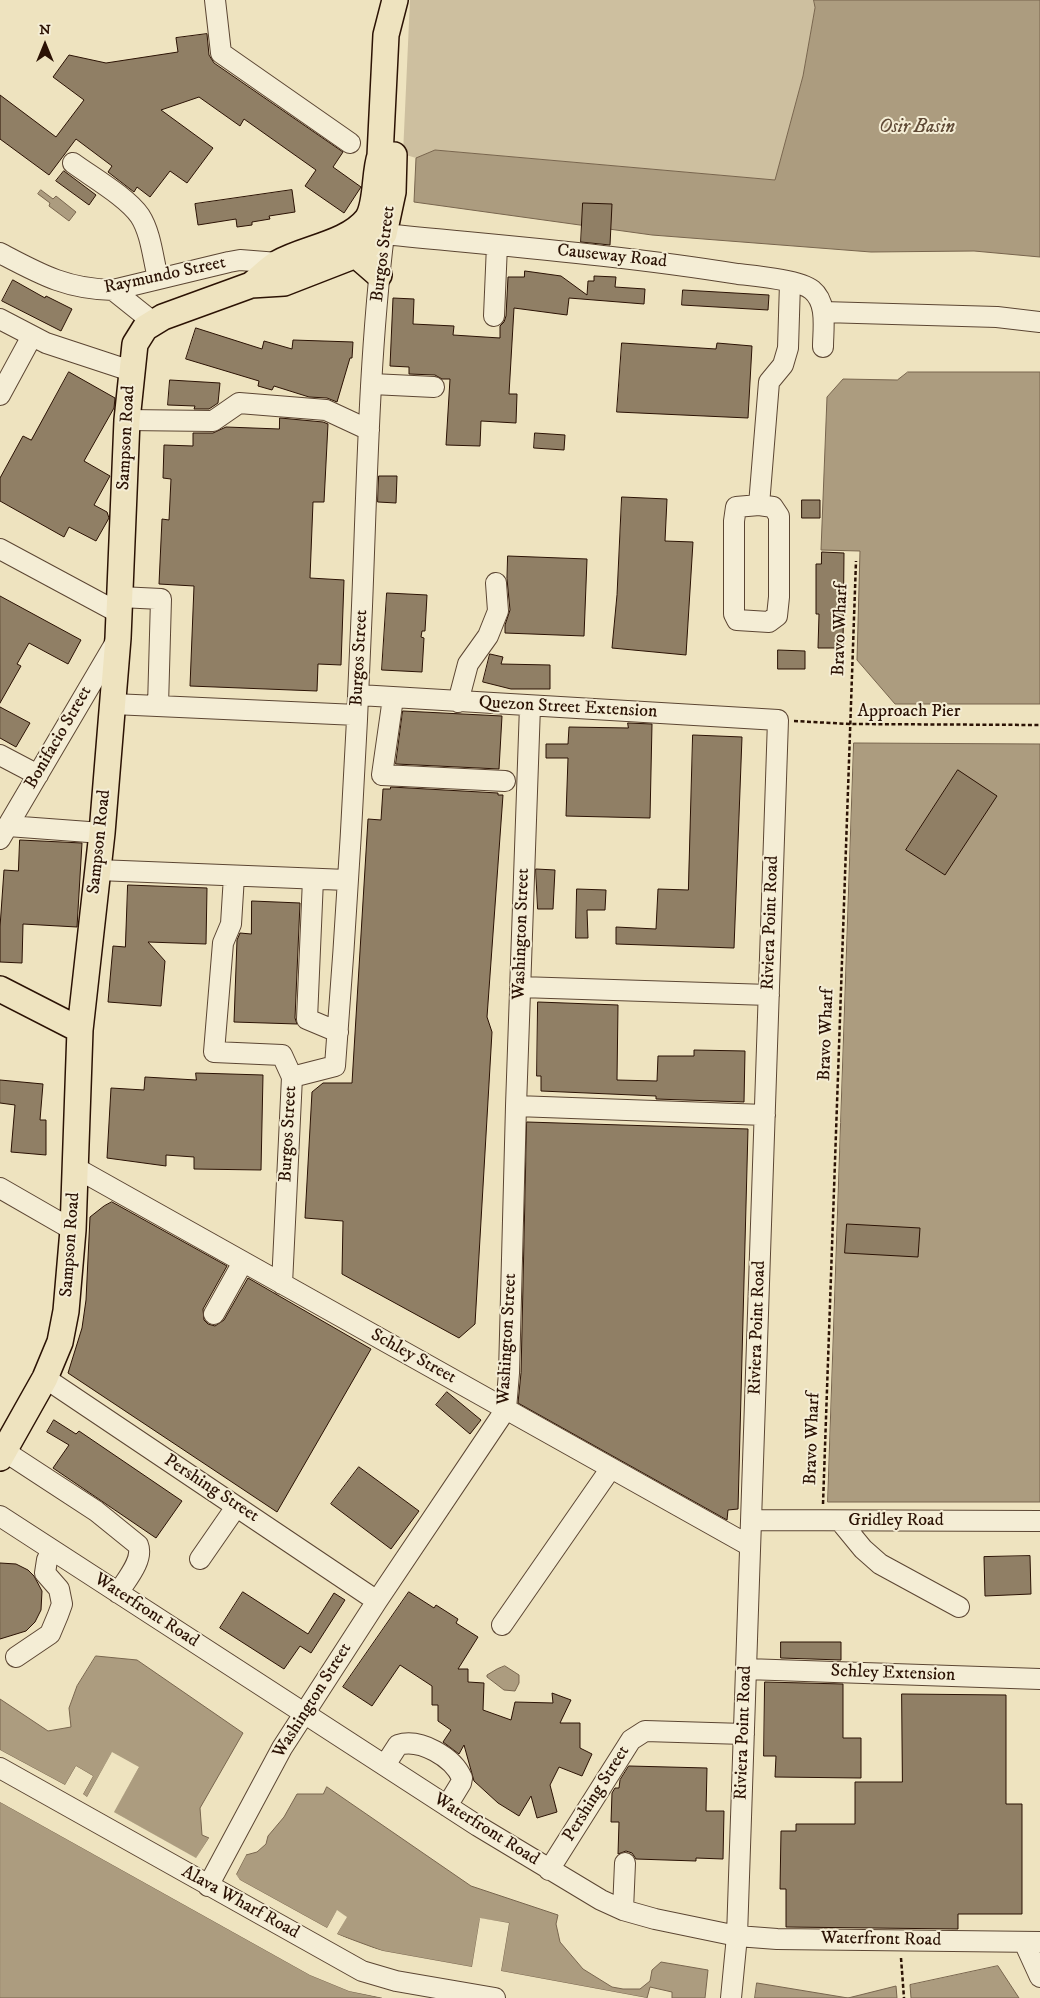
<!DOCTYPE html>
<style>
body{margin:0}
#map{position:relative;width:1040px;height:1998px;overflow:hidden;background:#eee3bf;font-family:"IM FELL DW Pica",serif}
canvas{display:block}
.north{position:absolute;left:20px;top:20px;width:50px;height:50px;-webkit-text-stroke:4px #f4edd5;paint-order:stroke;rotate:0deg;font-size:14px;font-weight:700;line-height:20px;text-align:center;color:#2b1204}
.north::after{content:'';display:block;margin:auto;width:18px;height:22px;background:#2b1204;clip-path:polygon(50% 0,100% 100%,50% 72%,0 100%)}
</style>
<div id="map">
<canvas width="1040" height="1998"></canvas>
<div class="north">N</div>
</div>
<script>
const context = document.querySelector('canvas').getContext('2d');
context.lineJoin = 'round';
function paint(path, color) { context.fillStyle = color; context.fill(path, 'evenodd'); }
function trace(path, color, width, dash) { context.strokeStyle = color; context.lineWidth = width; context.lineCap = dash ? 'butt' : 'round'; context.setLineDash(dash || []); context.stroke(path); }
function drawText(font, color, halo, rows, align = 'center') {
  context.font = font + ' "IM FELL DW Pica",serif'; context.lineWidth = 4; context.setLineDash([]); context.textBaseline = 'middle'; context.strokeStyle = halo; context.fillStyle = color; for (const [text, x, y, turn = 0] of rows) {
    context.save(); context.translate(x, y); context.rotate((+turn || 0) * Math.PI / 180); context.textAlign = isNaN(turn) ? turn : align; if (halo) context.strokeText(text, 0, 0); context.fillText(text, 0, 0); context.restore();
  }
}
paint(new Path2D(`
 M410 0H814L815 8 803 76 775 180 435 150 416 158 403 154Z`), '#cdbf9f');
const water = new Path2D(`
 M814 0H1040V257L974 251 871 252 652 235 414 202 416 158 435 150 775 180 803 76 815 8Z
 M41 190 53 199 56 196 76 212 69 221 49 206 50 203 38 194Z
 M908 372H1040V704H895L857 660 860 551 821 550 827 397 843 379 897 380Z
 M854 743 1040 744V1502H828Z
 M96 1656 137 1660 243 1733 200 1808 202 1835 209 1838 196 1859 113 1812 138 1768 112 1753 87 1797 83 1794 93 1776 76 1766 65 1785 0 1750V1699L48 1731 71 1727 69 1708 77 1686Z
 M505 1666 519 1675V1683L515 1691 504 1690 487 1677V1675L497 1669Z
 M327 1787 471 1886 558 1915 556 1924 560 1942 583 1969 612 1987 623 1989H640L650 1981 652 1970 661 1962 708 1970 705 1998H672V1992L650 1987 647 1998 501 1971 509 1923 480 1919 472 1967 383 1951 337 1934 346 1917 337 1911 327 1928 240 1880 236 1875 246 1855 257 1852 266 1844 268 1836 284 1817 297 1794H323Z
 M0 1802 310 1975 349 1991 382 1998H0Z
 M998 1966 1019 1998H911L910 1985Z
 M757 1983 848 1998 896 1986 897 1998H755Z`);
paint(water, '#ac9c7f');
trace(water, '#78654e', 1);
paint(new Path2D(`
 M0 1750 65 1785 76 1766 93 1776 83 1794 87 1797 112 1752 139 1767 114 1812 196 1858 209 1838 211 1839 198 1860 196 1861 112 1814 111 1811 135 1768 113 1756 87 1800 81 1794 90 1777 77 1770 67 1787H64L0 1753Z
 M0 1799 311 1973 350 1988 383 1996 384 1998 349 1991 310 1975 0 1802Z
 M244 1854 246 1855 236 1874 240 1880 327 1928 337 1910 347 1917 337 1934 362 1945 383 1951 472 1967 480 1918 509 1923 501 1971 647 1998H633L500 1973 499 1971 506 1925 482 1921 475 1967 473 1970 382 1954 361 1947 335 1935 343 1918 338 1914 329 1930 326 1931 238 1882 233 1874Z`), '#eee3bf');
const building = new Path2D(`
 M207 34 209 55 214 63 343 152 333 167 361 187 344 213 305 186 316 170 244 119 240 126 199 97 161 110 213 148 187 183 170 171 150 197 137 187 134 192 108 172 112 166 76 139 49 175 0 139V95L56 137 84 100 53 77 69 55 106 63 178 52 176 38Z
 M64 171 96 195 89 205 56 181Z
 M292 190 295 212 269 216 270 219 252 222V225L237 227 236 219 198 225 195 204Z
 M583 203 612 204 610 245 581 242Z
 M525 271 561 276 587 295 588 281H594V276L616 277 615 287 645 289 644 304 569 298 567 315 514 308 509 394H517L516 423 481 421 480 446 446 445 450 379H442L435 375 409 374V367L390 366 393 298 414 299 413 324 454 326 453 335 500 338V326L504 322 506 316 508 277H524Z
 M13 280 45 298 46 296 72 309 61 331 2 301Z
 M683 290 769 295 768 310 682 305Z
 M196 328 262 349 264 341 292 349 293 340 353 342 352 358H350L337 402 327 398 309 397 274 386 272 390 258 386 259 381 186 359Z
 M622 343 716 349 717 343 752 346 748 418 617 412Z
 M69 372 115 398 114 408 84 461 110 476 94 505 107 512 109 518 96 541 69 527 64 537 0 501V478L23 436 31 440Z
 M170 380 220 383 218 403 209 409H194L195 406 168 405Z
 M280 418 323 422 328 424 324 502H313L310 578 344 580 341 665 318 664 317 691 190 686 194 586 159 584 162 519 169 520 171 479 163 478 164 445 193 446V433H213L226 427 279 429Z
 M535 433 565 435 564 450 534 448Z
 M379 476H397L396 503 378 502Z
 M622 497 667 499 665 541 693 542 686 655 612 648 617 595Z
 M802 500H820V518H802Z
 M822 552 844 553 843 648H818L819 614H816V564H821Z
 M508 556 587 559 584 636 505 633V625L510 610 507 579Z
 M387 593 427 595 425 631H422L421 637 424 638 422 672 382 670Z
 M0 596 81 640 68 664 29 643 17 664 21 666 0 703Z
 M778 650 805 651V669H778Z
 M490 654 503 657 501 664 550 665V689H511L483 682Z
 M0 707 30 723 16 747 0 738Z
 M403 711 502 716 499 769 396 764Z
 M628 723 652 724 650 818 566 816 568 758H546V744H568L569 727 628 728Z
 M693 735 742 737 734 948 616 944V927L656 929 658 889 688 890Z
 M958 770 997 796 945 875 906 850Z
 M391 787 498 793V795H503L487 1017 492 1032 475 1324 459 1338 342 1274 343 1221 305 1218 312 1092 323 1083H352L368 819 381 820 383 789H390Z
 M20 840 82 843 77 927 23 924 22 963 0 962V927L4 870 18 871Z
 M536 869 555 870 553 909H538Z
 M128 885 207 888 206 944 148 942 165 961 161 1006 108 1002 113 946 125 947Z
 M577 889 606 890 605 910H587L588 938H576Z
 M252 901 300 903 295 1018 297 1024 234 1022 237 940 240 933 251 934Z
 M538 1002 618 1005 617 1080 657 1081 658 1056H694V1050L745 1051 744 1102 656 1099V1096L541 1091V1076H537Z
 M196 1073 263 1075 261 1170 194 1169V1157L166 1155V1166L107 1158 111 1088 144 1090 145 1077 196 1080Z
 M0 1080 43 1084 40 1120H46V1155L11 1152 15 1105 0 1103Z
 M527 1122 748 1129 738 1509 728 1510 727 1520 518 1403 521 1373Z
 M112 1202 227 1266 203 1309 204 1320 208 1324 215 1326 224 1320 248 1278 371 1349 277 1512 68 1373 82 1328 86 1300 90 1217 104 1206Z
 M847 1224 920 1228 918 1257 845 1253Z
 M447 1392 481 1420 470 1434 436 1405Z
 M54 1420 76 1434 79 1431 182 1501 156 1538 53 1468 69 1445 47 1432Z
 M359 1467 419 1511 391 1549 331 1504Z
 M1030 1556 1031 1594 985 1596 984 1557Z
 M0 1563 16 1564 28 1570 34 1576 42 1591 41 1610 35 1622 26 1631 0 1639Z
 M243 1592 308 1634 334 1593 345 1600 311 1653 300 1646 284 1669 220 1628Z
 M409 1592 434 1608 436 1605 458 1619 456 1623 478 1637 458 1669H468V1682L484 1683 483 1710 511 1720 515 1702 553 1703 552 1693 571 1700 560 1723H580V1748L592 1754 582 1776 559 1767 550 1785 557 1812 537 1818 531 1796 519 1816 498 1803 474 1781 464 1745 459 1754 443 1742 451 1730 438 1721V1705H432V1686L400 1665 372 1706 343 1687Z
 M781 1642H841V1660L781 1658Z
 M765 1682 843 1684V1738H861V1778L775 1777 776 1756H764Z
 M902 1694 1006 1695V1804H1022V1914H958V1929L786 1927V1889H780L781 1831H796V1824H855V1782H902Z
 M629 1766 707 1768 706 1811H724L723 1859 696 1858V1861L636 1859 632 1853 626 1851 618 1854 619 1822H611L612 1793 615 1788H619L620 1780Z`);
paint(building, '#907f65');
trace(building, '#2b1204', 1);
const minor = new Path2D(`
 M215 0 221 53 350 143
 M73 163C92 177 127 197 140 216 151 233 153 259 158 278
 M0 253C40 274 66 289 113 290L229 262 240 260 278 263
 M113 290 153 322
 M823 312 997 317 1040 322
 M494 316 497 245
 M0 319 46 343 131 371
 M372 384 434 387
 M0 395 32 336
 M127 420 213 421 239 403 326 410 369 430
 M759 505 773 507 779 516V597L777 616 769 622 737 620 734 614V521L736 507 759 505 769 382 783 365 788 348 790 283
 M0 549 119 613
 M120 597 161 599 158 706
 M359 695 778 720 737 1936 731 1998
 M393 698 382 775 505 781
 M458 702 468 664 488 636 498 611 496 583
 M113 704 357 715
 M0 755 38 775
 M8 826 102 833
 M0 839 117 640
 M98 870 347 880
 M234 876 231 924 223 943 214 1052 282 1055 292 1077 282 1284
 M313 879 307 1019 338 1032
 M520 987 769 995
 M292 1077 335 1066C347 913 356 759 362 606 367 482 369 357 384 234 502 246 621 255 738 274 755 276 800 280 812 290 828 303 823 329 823 347
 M516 1106 765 1115
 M76 1168 750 1546
 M0 1188 73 1230
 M214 1314 243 1262
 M45 1378 377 1601
 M4 1451 96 1511 138 1545C144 1560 126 1580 118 1593
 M0 1516 478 1826 601 1900 623 1910 655 1919 737 1936 777 1939 1040 1942
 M751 1520 1040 1521
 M840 1521 863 1549 880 1564 959 1607
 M200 1559 236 1507
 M502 1625 611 1468
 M16 1657 50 1634 58 1615 62 1604 59 1589 45 1573 47 1560 52 1550
 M746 1669 1040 1679
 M385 1765 398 1745C420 1738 453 1757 462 1778L461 1783 447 1806
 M0 1768 362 1971 396 1981 495 1998
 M549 1870 631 1740 645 1731 744 1734
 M208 1886 282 1748 377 1601 506 1409 509 1373 516 1106 530 706
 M623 1910 625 1863
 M1024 1942 1040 1977`);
const major = new Path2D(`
 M384 234 393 192 394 155
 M356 255 379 275
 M251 285C260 278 268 269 278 263 304 248 347 244 367 219 377 205 374 173 380 156L386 35 395 0
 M0 989 80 1030
 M0 1458 45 1378 60 1342 66 1311 73 1230 80 1030 102 833 118 638 127 420 135 344 145 328 163 317 251 285 284 283 356 255 384 234`);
trace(minor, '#5c4633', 22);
trace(major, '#2b1204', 28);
trace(new Path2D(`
 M794 721 850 724 1040 725
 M823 1504 856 561
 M901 1958 904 1998`), '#2b1204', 2.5, [4, 2.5]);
trace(minor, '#f4edd5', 20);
trace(major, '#eee3bf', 25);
drawText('18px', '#2b1204', '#f4edd5', [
 ["Burgos Street",384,254,-83],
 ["Causeway Road",612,257,6],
 ["Raymundo Street",165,276,-12],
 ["Sampson Road",127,438,-87],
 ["Bravo Wharf",841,630,-88],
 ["Burgos Street",360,658,-87],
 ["Quezon Street Extension",568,708,3],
 ["Approach Pier",909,712],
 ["Bonifacio Street",59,738,-60],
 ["Sampson Road",100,842,-84],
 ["Riviera Point Road",771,923,-88],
 ["Washington Street",522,934,-88],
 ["Bravo Wharf",827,1035,-88],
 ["Burgos Street",289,1134,-87],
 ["Sampson Road",71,1245,-86],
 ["Riviera Point Road",758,1328,-88],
 ["Washington Street",508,1339,-87],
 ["Schley Street",413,1357,29],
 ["Bravo Wharf",813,1439,-88],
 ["Pershing Street",211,1489,33],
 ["Gridley Road",896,1521],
 ["Waterfront Road",146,1611,33],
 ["Schley Extension",893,1674,2],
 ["Washington Street",313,1701,-58],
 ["Riviera Point Road",744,1733,-88],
 ["Pershing Street",597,1794,-58],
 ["Waterfront Road",486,1830,32],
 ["Alava Wharf Road",240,1903,29],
 ["Waterfront Road",881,1940,1]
]);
drawText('italic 19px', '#5f4935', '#f4edd5', [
 ["Osir Basin",917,128]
]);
</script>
